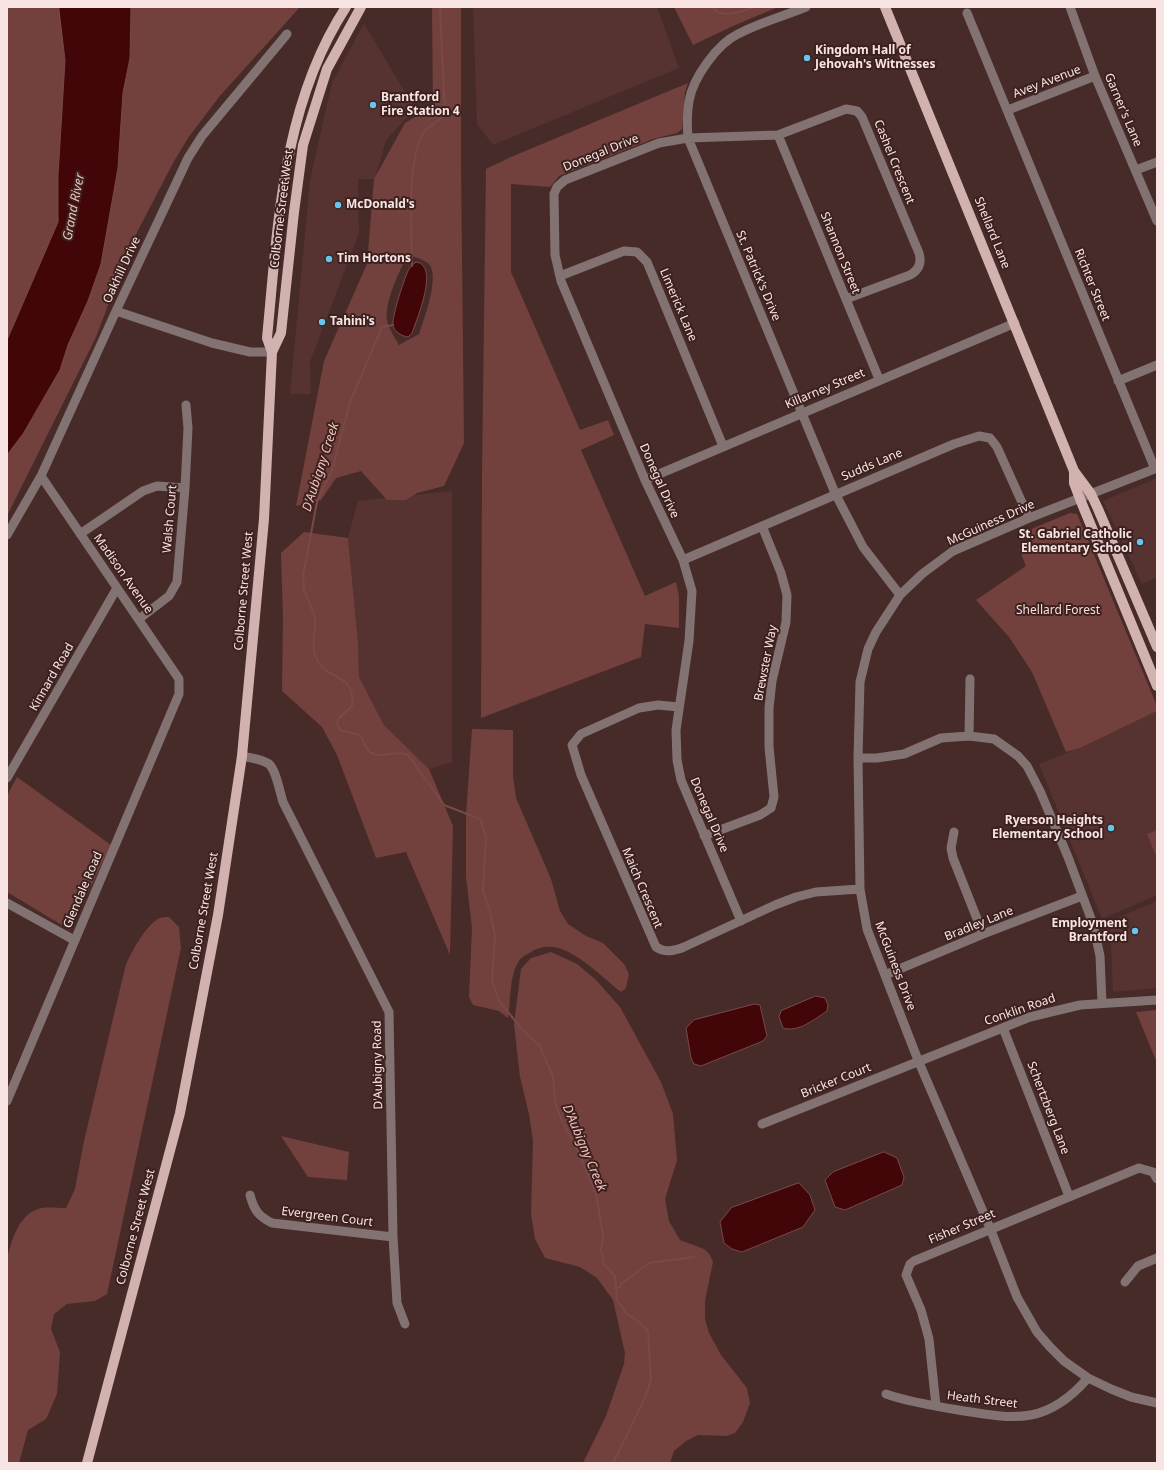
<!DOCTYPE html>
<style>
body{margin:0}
#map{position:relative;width:1164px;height:1470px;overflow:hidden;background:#472b29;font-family:"Noto Sans",sans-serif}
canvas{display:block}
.frame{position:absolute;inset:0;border:8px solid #f8e5e3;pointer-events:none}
</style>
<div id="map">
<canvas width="1164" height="1470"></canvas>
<div class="frame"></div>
</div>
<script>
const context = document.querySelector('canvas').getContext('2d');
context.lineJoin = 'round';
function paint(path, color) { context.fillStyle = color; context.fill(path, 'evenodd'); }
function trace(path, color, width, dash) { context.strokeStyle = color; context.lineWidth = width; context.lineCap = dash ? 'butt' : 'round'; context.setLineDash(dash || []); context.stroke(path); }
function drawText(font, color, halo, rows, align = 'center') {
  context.font = font + ' "Noto Sans",sans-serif'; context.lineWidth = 4; context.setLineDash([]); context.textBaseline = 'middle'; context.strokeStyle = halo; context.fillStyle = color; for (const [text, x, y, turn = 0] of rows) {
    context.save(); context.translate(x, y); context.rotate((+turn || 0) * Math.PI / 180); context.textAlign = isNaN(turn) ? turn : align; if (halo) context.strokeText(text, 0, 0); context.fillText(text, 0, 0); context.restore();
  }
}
paint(new Path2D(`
 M473 7H657L679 68 493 145 477 124Z
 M364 23 415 109 386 140 375 179H358L359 233 310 362 311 394H290L310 180 332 83Z
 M1157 478V578L1142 584 1103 501Z
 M452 491V762L429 769 384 725 359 677 358 642 348 538 358 501Z
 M1157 711V895L1102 919 1039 764 1079 748Z
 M1157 901V988L1113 992 1111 946 1105 923Z`), '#563230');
paint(new Path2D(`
 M7 7H59L65 61 58 175V222L7 340Z
 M131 7H300L219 97 188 138 173 163 132 242 96 337 7 516V455L23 434 60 370 68 345 88 301 101 264 118 168 123 93 130 58Z
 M432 7H461V161L464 443 444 486 417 493 406 500H387L361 471 336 478 321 500 296 506 324 361 367 264 374 179 405 123 433 106ZM409 255C415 257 425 260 429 264 440 277 424 319 419 334L399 345C395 338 388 327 387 320 384 305 400 266 409 255Z
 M674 7H778L733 26 693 45Z
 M688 83 685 92 682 129 677 133 653 139 559 176 550 187 511 184V272L580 430 608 420 614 435 581 450 645 596 676 582 679 596V628L645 624 641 657 481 718 482 473 486 169 511 157Z
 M1070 513 1077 514 1157 706V711L1080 748 1066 752 1032 672 1009 637 976 600 1026 566 1019 549 1030 541 1029 530Z
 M304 532 348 538 358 642 359 677 384 725 429 769 453 826 450 955 406 852 376 858 337 755 322 727 282 691 283 618 281 553Z
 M472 729 513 730V776L516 798 551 879 560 911 568 924 586 936 603 943 624 964 629 974 626 988 621 992C598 975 562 932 531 952 528 954 521 957 519 961 509 976 511 1000 508 1018L499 1011 473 1005 469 997 472 928 466 877V815Z
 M17 777 111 845 70 930 7 892V796Z
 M1157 830V858L1147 834Z
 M169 917 179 927 181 948 107 1294 95 1301 67 1304 54 1314 51 1329 60 1352 57 1394 46 1419 28 1430 19 1463H7V1260C11 1241 19 1213 41 1208 48 1207 58 1208 66 1208L75 1189 84 1141 125 968C129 955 147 923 160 918 162 917 167 917 169 917Z
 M551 952 577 964 596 980 620 1007 661 1082 673 1114 677 1160 665 1199 669 1221 680 1240 704 1249 710 1255 713 1262 705 1301V1319L709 1333 721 1355 747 1388 750 1403 743 1422 735 1433 726 1436 698 1435 686 1441 674 1451 670 1463H583L606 1416 624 1364 625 1353 613 1300 597 1278 580 1267 545 1258 535 1239 531 1214 533 1141 529 1114 520 1077 514 1024 521 969 531 958Z
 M1157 1010V1063L1136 1012Z
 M281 1136 349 1152 347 1180 308 1177Z`), '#72413e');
const water = new Path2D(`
 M59 7H131L130 58 123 93 118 168 101 264 88 301 68 345 60 370 23 434 7 455V340L58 222V175L65 61Z
 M416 262C440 264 417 319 412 333L408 337C401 336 393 331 393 324 392 316 405 276 409 269 410 266 413 265 416 262Z
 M816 996 825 998 828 1005 827 1011C815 1019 798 1033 783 1028L779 1017 781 1011Z
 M755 1004 760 1005 767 1036 763 1041 701 1066 694 1064 691 1058 686 1028 694 1020Z
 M884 1152 897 1158 904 1177 902 1185 845 1210 835 1207 825 1180 833 1172Z
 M799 1183 810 1195 815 1210 803 1227 742 1252 732 1249 724 1243 720 1222 731 1208Z`);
paint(water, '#420609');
trace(water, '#79494a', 1);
trace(new Path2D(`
 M713 7C720 20 744 11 754 7
 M412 266C412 234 406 158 424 132 429 125 439 122 445 114L440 7
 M393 325 382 327 350 402 332 470 317 502 303 576C304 580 303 585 304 589 306 599 315 610 315 621 316 634 310 646 317 660 328 681 356 673 352 706L338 719 337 724 340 730 360 735C363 740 366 748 370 752 380 760 397 749 408 755L444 805 480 819 486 837 483 891 490 911 495 935 492 980 499 1001 521 1028 539 1045 553 1076 555 1102 561 1119 578 1151 596 1193 603 1236 601 1250 604 1264 615 1276 617 1300 626 1313 638 1321 648 1331 651 1380 645 1398 613 1463
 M615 1288H619L621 1284 649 1263 694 1257`), '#79494a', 2);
trace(new Path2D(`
 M806 7C784 16 759 23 738 34 717 44 693 78 689 101 687 113 687 126 688 138L835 493 863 547 900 595
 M1070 7 1095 76 1157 221
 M967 13 1155 469
 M1008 110 1095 76
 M778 135 879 379
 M1136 170 1157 162
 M560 276 624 251 637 252 647 262 723 446
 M116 311 212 343 250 352H272
 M1118 381 1157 365
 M1157 468 1029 518 953 551 922 574 900 595 876 632 868 649 860 682 858 758 860 889 867 929 918 1060 990 1228 1017 1297 1037 1332 1050 1347 1064 1361 1088 1378 1111 1389 1131 1397 1157 1403
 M645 480 1015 323
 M80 534 143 491 157 486 185 488
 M7 535 41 476 116 311 188 158 202 136 287 34
 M683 560 954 444 979 436 990 438 997 447 1029 518
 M139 619 169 596 177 582 185 488 188 428 186 405
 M679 707 658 705 639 708 581 734 572 745 581 775 656 947C665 953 674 951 684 947L775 905 796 897 816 892 860 889
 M969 736 970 679
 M242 756C250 758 262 759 269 764 276 770 280 793 283 802L389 1012 393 1237 397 1303 405 1324
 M858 758H877L904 754 941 738 969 736 994 739 1018 756 1027 766 1040 791 1068 857 1093 924 1100 956 1102 1003
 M7 778 117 588
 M954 832 951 848 953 858 983 934
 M704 836 760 815 771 808 774 797 769 747V708L772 681 786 622 787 595 781 573 762 526
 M7 903 74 940
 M741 921 681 780 677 760 676 730 689 641 692 591 683 560 645 480 561 281 555 255 554 194 557 187 565 180 659 143 688 138 778 135 846 109 857 111 862 117 919 253C922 263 919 270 910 275L846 299
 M885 975 983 934 1082 896
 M1003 1028 1069 1196
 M7 1101 179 694V679L41 476
 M762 1124 1030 1017 1080 1005 1157 1000
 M250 1195C254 1210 258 1216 272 1223L393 1237
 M1125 1282 1138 1266 1157 1258
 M886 1394C909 1402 934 1406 958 1410 1015 1419 1046 1426 1088 1378
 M936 1406 929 1339 921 1310 906 1275 910 1264 914 1261 1139 1168 1153 1172 1157 1179`), '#827372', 9);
trace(new Path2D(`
 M885 7 1074 471 1091 494 1098 509 1157 647
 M272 352 281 333 294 212 303 145 327 69 361 7
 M1074 473V483L1080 499 1157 686
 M87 1463 180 1113 218 915 242 756 264 519 272 352 267 338C278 225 282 105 346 7`), '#d1b2af', 10);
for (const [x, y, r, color] of [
 [807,58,4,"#65c5ee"],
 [373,105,4,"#65c5ee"],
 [338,205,4,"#65c5ee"],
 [329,259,4,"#65c5ee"],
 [322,322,4,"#65c5ee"],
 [1140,542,4,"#65c5ee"],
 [1111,828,4,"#65c5ee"],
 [1135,931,4,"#65c5ee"]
]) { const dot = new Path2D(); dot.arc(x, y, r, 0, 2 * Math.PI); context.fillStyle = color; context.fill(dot); trace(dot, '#3c211f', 1.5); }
drawText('bold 12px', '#f8e5e3', '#3c211f', [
 ["Kingdom Hall of",815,51],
 ["Jehovah's Witnesses",815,65],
 ["Brantford",381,98],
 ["Fire Station 4",381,112],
 ["McDonald's",346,205],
 ["Tim Hortons",337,259],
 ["Tahini's",330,322],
 ["St. Gabriel Catholic",1132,535,"right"],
 ["Elementary School",1132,549,"right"],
 ["Ryerson Heights",1103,821,"right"],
 ["Elementary School",1103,835,"right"],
 ["Employment",1127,924,"right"],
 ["Brantford",1127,938,"right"]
], 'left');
drawText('12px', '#f8e5e3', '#3c211f', [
 ["Avey Avenue",1047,82,-21],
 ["Garner's Lane",1123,110,67],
 ["Donegal Drive",601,153,-22],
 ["Cashel Crescent",894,162,68],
 ["Colborne Street West",282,209,-83],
 ["Shellard Lane",992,233,68],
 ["Shannon Street",840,253,68],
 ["Oakhill Drive",122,270,-65],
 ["St. Patrick's Drive",758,276,67],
 ["Richter Street",1092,285,68],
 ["Limerick Lane",678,305,67],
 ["Killarney Street",825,389,-23],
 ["Sudds Lane",872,465,-23],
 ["Donegal Drive",659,481,66],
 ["Walsh Court",170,519,-85],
 ["McGuiness Drive",991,523,-24],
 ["Madison Avenue",123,574,55],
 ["Colborne Street West",244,591,-85],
 ["Brewster Way",766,663,-79],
 ["Kinnard Road",52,677,-60],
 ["Donegal Drive",709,815,67],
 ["Maich Crescent",642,888,67],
 ["Glendale Road",83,890,-67],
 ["Colborne Street West",204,911,-80],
 ["Bradley Lane",979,924,-22],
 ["McGuiness Drive",895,966,69],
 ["Conklin Road",1020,1010,-19],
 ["D'Aubigny Road",378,1065,-91],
 ["Bricker Court",836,1081,-22],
 ["Schertzberg Lane",1048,1108,69],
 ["Evergreen Court",327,1217,7],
 ["Colborne Street West",136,1227,-75],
 ["Fisher Street",962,1227,-23],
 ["Heath Street",982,1400,7]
]);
drawText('12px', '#f7dddb', '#3c211f', [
 ["Shellard Forest",1058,611]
]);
drawText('italic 13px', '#f1c0bb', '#3c211f', [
 ["Grand River",74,207,-79],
 ["D'Aubigny Creek",321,467,-72],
 ["D'Aubigny Creek",584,1148,67]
]);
</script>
